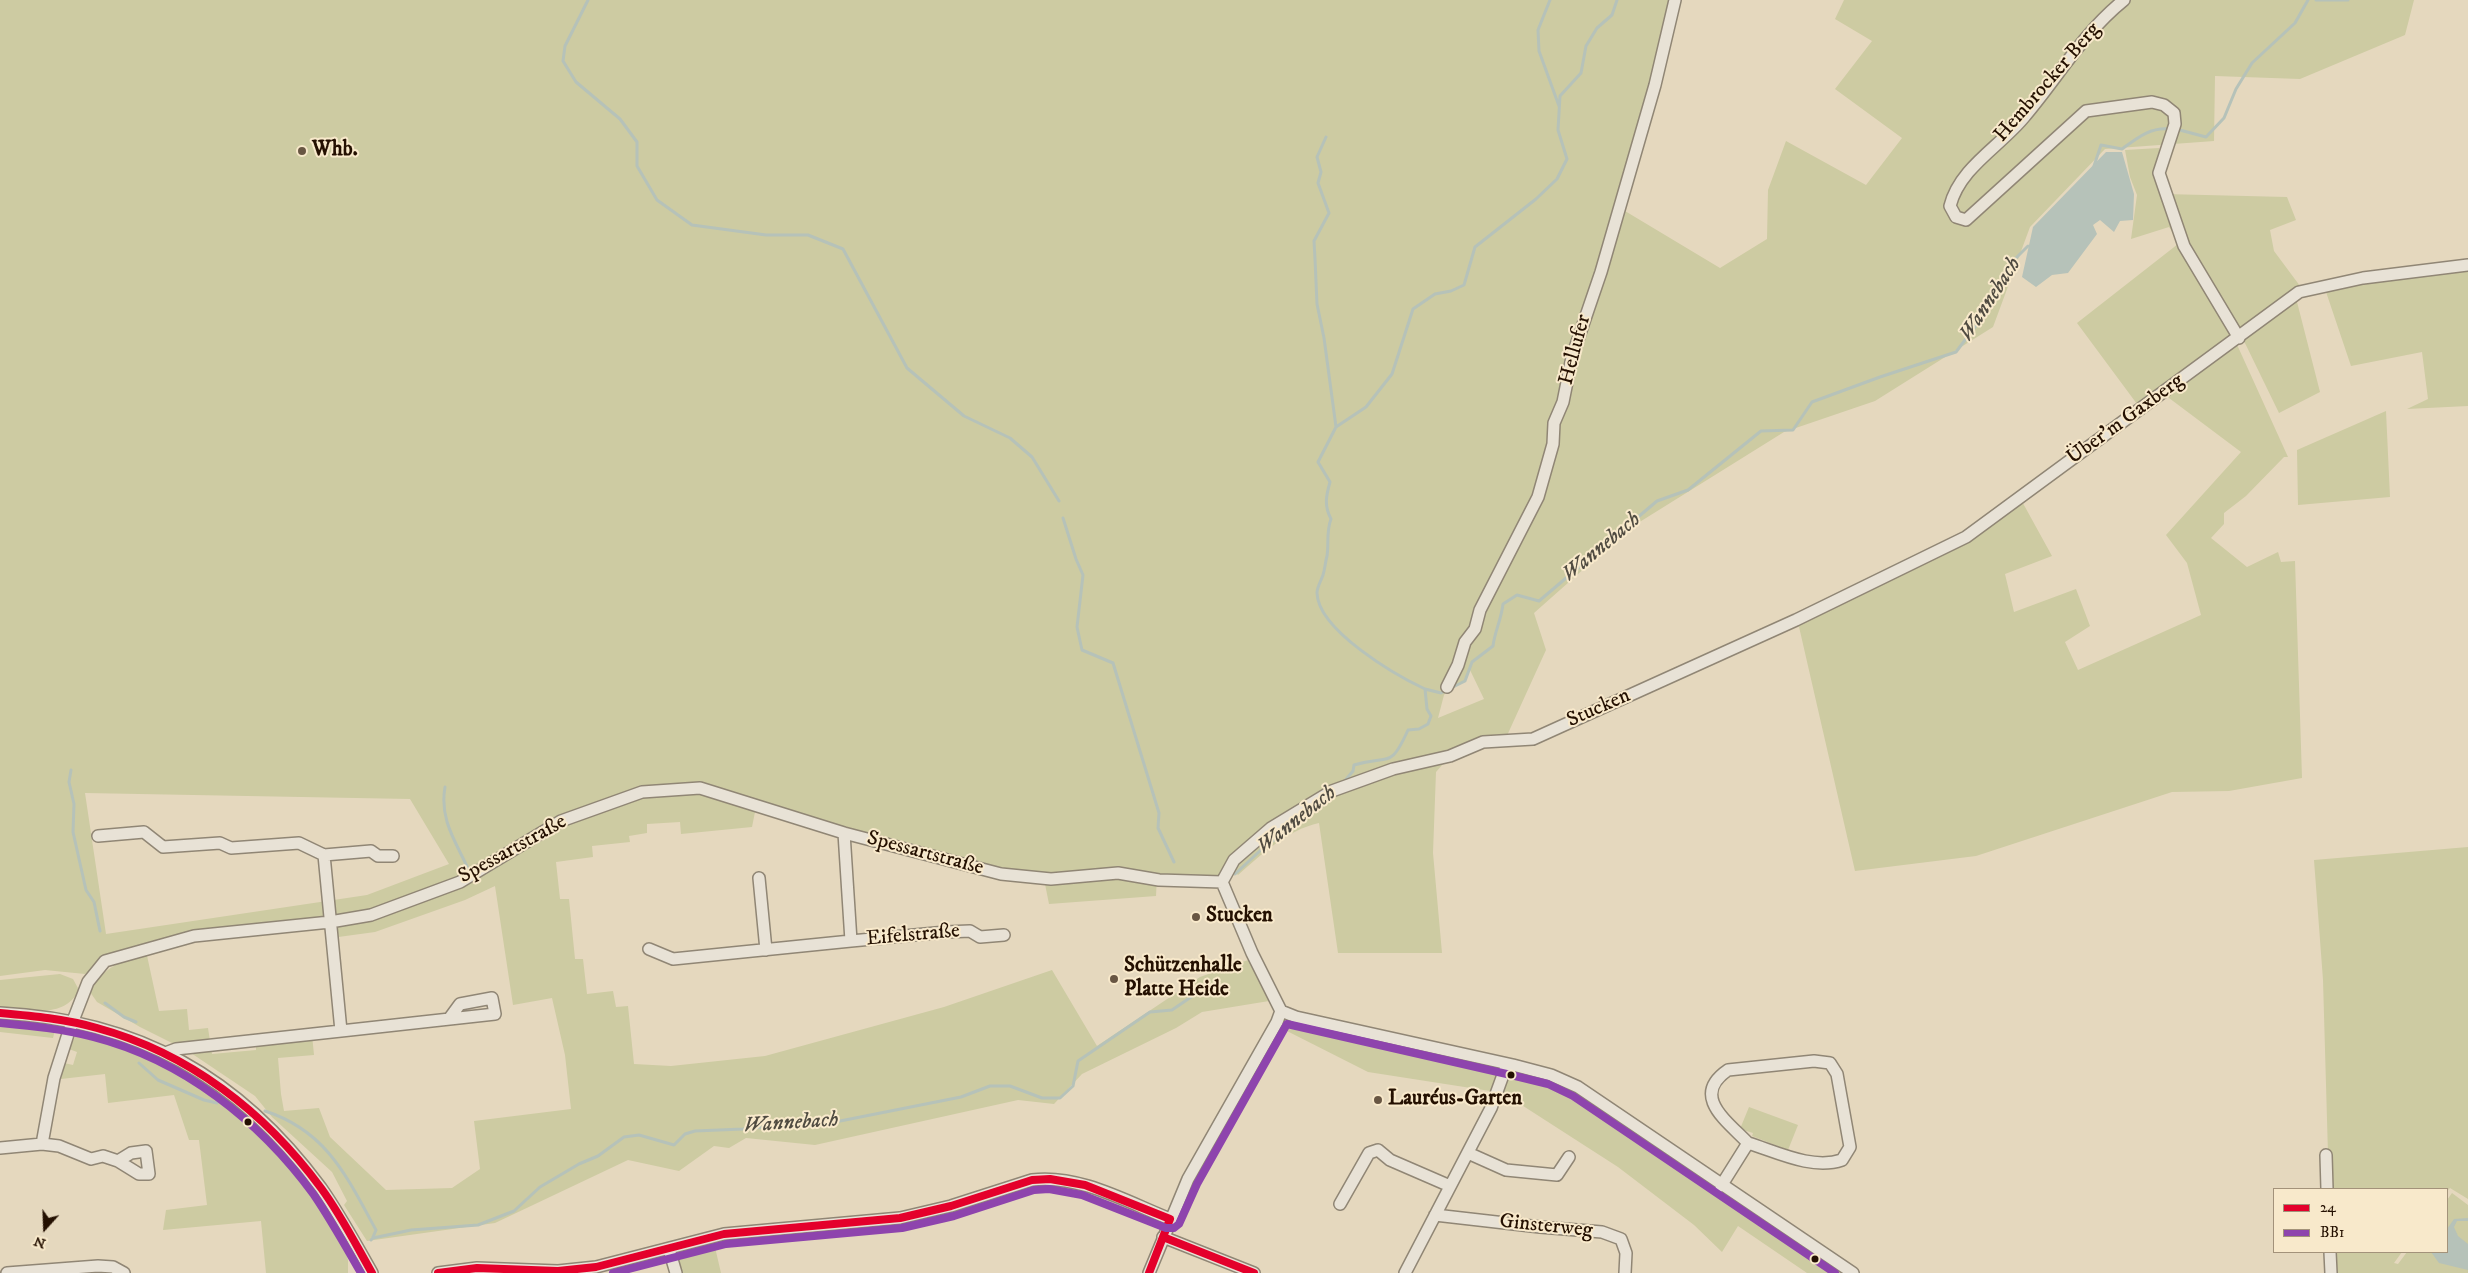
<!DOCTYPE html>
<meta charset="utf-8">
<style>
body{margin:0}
#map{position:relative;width:2468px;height:1273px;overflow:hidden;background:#e5d8be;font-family:"IM FELL DW Pica",serif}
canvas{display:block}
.legend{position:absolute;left:2273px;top:1188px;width:175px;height:65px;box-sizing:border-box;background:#f8e9cb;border:1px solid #a3927a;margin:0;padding:6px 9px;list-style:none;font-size:15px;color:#241001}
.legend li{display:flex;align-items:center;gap:10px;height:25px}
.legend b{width:25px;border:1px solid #a3927a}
.north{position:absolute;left:20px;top:1203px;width:50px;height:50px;-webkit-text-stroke:4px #f8e9cb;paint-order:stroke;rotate:200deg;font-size:14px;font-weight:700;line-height:20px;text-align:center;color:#241001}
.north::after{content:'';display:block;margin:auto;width:18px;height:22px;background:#241001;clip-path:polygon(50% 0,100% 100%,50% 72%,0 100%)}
</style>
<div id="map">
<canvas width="2468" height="1273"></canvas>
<ul class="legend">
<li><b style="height:6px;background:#e4002b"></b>24</li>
<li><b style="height:6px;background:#8e44ad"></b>BB1</li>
</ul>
<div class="north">N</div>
</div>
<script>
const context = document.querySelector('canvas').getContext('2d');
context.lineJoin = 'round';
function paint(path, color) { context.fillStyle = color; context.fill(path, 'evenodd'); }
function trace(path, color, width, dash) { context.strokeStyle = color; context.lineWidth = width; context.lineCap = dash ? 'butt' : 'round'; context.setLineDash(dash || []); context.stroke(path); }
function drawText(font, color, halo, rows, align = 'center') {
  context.font = font + ' "IM FELL DW Pica",serif'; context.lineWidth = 4; context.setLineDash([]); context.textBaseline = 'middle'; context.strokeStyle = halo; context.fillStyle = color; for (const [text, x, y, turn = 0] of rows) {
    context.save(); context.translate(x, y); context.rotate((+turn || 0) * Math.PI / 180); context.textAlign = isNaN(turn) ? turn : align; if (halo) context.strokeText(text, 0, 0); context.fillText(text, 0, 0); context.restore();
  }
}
paint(new Path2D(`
 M0 0H1681L1625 211 1720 268 1767 239 1768 190 1786 141 1866 185 1902 138 1835 89 1872 41 1835 19 1844 0H2414L2405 35 2300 79 2215 76 2214 141 2105 149 2030 227 1993 327 1875 401 1784 432 1630 528 1534 613 1546 650 1505 740 1450 756 1436 772 1433 853 1442 953H1338L1319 823C1287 830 1262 854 1238 875L1234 871 1222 882 1157 876 1156 896 1049 904 1044 879 1001 874 756 807 752 827 681 834 680 822 647 824V833L629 836 630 842 592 846 593 857 556 862 560 899H569L575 959H583L587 994 613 991 616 1007 628 1006 634 1064 671 1066 765 1056 944 1007 1052 970 1097 1046 1200 977 1251 959 1268 992 1269 1001 1202 1012 1176 1028 1082 1074 1054 1104 1018 1100 815 1145 746 1138 729 1148 714 1146 679 1171 628 1160 495 1223 367 1241 344 1205 347 1201 332 1172 272 1117 255 1096 188 1051 140 1027 97 1002 90 992C104 966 121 962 146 951L159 1011 187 1009 189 1030 208 1028 212 1054 256 1050V1042L312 1035 314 1055 278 1058 281 1094 284 1111 319 1108 330 1137 386 1190 452 1188 480 1169 474 1121 571 1109 565 1055 552 998 513 1005 495 886 465 900 375 932 331 938 330 922 195 936 105 961 85 974 45 970 0 976ZM1470 670 1484 699 1438 718 1444 695 1448 689 1465 681ZM85 793 410 799 449 864 367 895 106 934ZM1325 795 1249 854 1271 828Z
 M2159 148 2164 194 2287 197 2296 220 2270 230 2274 251 2300 286 2241 332 2169 227 2131 239 2137 195 2130 177 2125 150Z
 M2178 244 2234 338 2288 457H2284L2246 496 2224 513V524L2211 538 2247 567 2278 552 2281 562 2295 561 2302 778 2229 791 2172 792 1976 856 1855 871 1797 618 1965 536 2019 496 2052 556 2005 574 2014 612 2076 589 2090 626 2065 642 2078 670 2201 615 2187 563 2166 535 2241 452 2157 389 2137 404 2077 323Z
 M2468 266V406L2407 409 2428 399 2422 352 2351 366 2323 283Z
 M2296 298 2320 392 2279 413 2243 339Z
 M2386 411 2390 497 2298 505 2297 450Z
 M2468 847V1199L2450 1188 2447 1191V1189H2329L2323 980 2314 860Z
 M60 974 73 979 79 990C64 1020 28 1009 0 1008V980Z
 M0 1018 48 1022 60 1026 62 1030H55L53 1038 0 1032Z
 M1287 1019 1538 1077 1576 1091 1847 1273H1807L1738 1226 1722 1252 1694 1225 1618 1167 1503 1093 1368 1072 1283 1029Z
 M82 1032 129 1044 147 1051 207 1083 256 1128 284 1150 296 1164 343 1243 348 1260V1273H266L261 1221 163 1230 166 1210 207 1205 199 1140H189L174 1095 108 1103 105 1074 61 1079 64 1063 73 1065 77 1052 69 1049 75 1037Z
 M1749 1107 1798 1125 1788 1150 1752 1136 1753 1133 1740 1129Z
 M2452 1193 2468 1205V1273H2331V1252H2402L2394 1263 2398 1264 2407 1252H2447V1200Z
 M714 1243 721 1273H681L679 1257 683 1251Z`), '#cdcba2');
paint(new Path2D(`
 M2106 152H2122L2134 194 2133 220 2120 221 2114 232 2100 220 2093 225 2097 234 2068 273 2052 275 2036 287 2022 277 2033 227Z
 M2468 1218V1221H2457L2454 1227 2458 1236 2468 1244V1270L2439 1263 2431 1252H2447V1229L2454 1219Z`), '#b6c2b9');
trace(new Path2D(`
 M588 0 565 46 563 61 576 82 620 119 637 142V166L657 200 692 225 766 235H808L843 249 907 368 964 416 1010 438 1032 457 1059 501
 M1550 0 1538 30 1539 51 1559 106
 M2316 0H2348
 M2176 129 2206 137 2224 118 2236 89 2252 63 2295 23 2308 0
 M1326 137 1317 157 1321 172 1318 183 1329 213 1314 241 1315 259 1317 304 1324 338 1336 427
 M2094 166 2101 145 2122 149C2137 138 2150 127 2170 129
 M1063 518 1076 559 1083 575 1077 627 1082 650 1113 663 1159 813 1158 828 1174 862
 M1425 689C1395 675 1318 630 1317 593 1317 587 1321 581 1323 575 1325 569 1325 563 1327 556 1329 543 1326 532 1331 519 1324 506 1326 496 1330 482L1318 462 1336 427 1366 407 1392 374 1413 309 1435 294 1451 291 1464 285 1475 247 1536 199 1557 179 1567 159 1558 130 1560 96 1581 73 1586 46 1597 28 1612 15 1617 0
 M71 770 69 782 74 804 73 832 86 890 94 902 100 931
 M1343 783 1353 771 1354 765C1390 754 1390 770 1408 730L1419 729 1428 724 1431 716 1427 709 1425 689 1441 693 1465 681 1472 662 1493 646C1495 630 1501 621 1503 604L1517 595 1539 601 1657 501 1688 490 1761 431 1793 430 1812 402 1880 377 1956 352 1990 307 2011 263 2028 246
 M445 787C439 821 457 843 470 873
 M1235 874 1262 849 1322 803
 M105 1003 124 1017 136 1022
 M139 1063 158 1080 204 1100 217 1103
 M265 1111C327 1131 347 1177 376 1230L373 1237
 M371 1240 373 1238 411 1230 478 1225 514 1211 540 1187 579 1164 598 1156 624 1137 639 1135 674 1145 685 1134 695 1131 743 1129 802 1123 820 1125 961 1097 990 1086H1010L1042 1098H1060L1073 1086 1078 1061 1150 1012 1172 1010 1194 995`), '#b6c2b9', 3);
const minor = new Path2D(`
 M2124 0C2083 33 2058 77 2025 116 2001 146 1960 167 1950 206L1956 217 1966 220 2086 111 2152 102 2164 105 2174 113 2175 124 2159 173 2184 246 2239 338
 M1447 687 1458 665 1465 642 1475 629 1480 610 1538 497 1553 444 1554 423 1563 402 1572 357 1601 272 1655 85 1675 0
 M98 836 144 832 163 847 220 843 231 848 299 843 324 855 341 1031 176 1049 168 1052
 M324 855 371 851 378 856H393
 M759 878 766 950
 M1222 882 1234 860 1271 828 1332 791 1393 769 1450 756 1483 742 1533 739 1796 620 1966 537 2299 292 2363 278 2468 265
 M851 941 946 932 970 931 980 937 1004 935
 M649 949 673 959 851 941 844 833
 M1281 1011 1296 1017 1513 1065 1551 1075 1578 1087 1853 1273
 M0 1013C138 1020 239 1077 321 1188 340 1215 356 1245 372 1273
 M341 1031 495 1014 492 998 460 1004 449 1019
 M42 1144 59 1146 91 1159 103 1156 118 1161 139 1174H149L146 1151 131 1153 118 1161
 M0 1148 42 1144 54 1078 69 1031 88 982 105 961 194 936 330 922 371 915 460 882 561 821 642 792 700 788 844 833 1001 874 1051 879 1118 873 1159 880 1222 882
 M1468 1153 1506 1170 1557 1175 1569 1157
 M2326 1155 2327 1189
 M1721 1186 1748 1143C1777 1152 1812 1170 1842 1160L1850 1147 1837 1074 1830 1063 1814 1061 1728 1070C1690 1096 1727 1121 1748 1143
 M1340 1204 1369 1153 1378 1150 1390 1160 1450 1186
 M1435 1215 1540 1227 1602 1232 1621 1239 1626 1253 1625 1273
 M1163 1237 1254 1273
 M669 1249 676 1273
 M2330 1252 2331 1273
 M7 1273 98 1266 113 1267 124 1273
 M438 1273 477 1268 558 1271 596 1267 724 1234 900 1218 951 1206 1032 1180C1079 1174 1127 1202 1170 1219
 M1149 1273 1188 1179 1277 1022 1281 1011 1252 953 1222 882
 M1405 1273 1491 1108 1507 1064`);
trace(minor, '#908675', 14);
trace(minor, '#e8e2d6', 11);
trace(new Path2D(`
 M0 1013C33 1016 66 1019 97 1028 189 1053 265 1112 321 1188 341 1215 356 1245 372 1273
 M1163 1237 1254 1273
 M438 1273 477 1268 558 1271 596 1267 724 1234 900 1218 951 1206 1032 1180 1050 1179 1085 1185 1170 1219
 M1149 1273 1170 1219`), '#e4002b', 8);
trace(new Path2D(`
 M0 1023C32 1026 63 1029 93 1037 183 1060 260 1121 314 1195 331 1220 346 1247 361 1273
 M613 1273 726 1244 902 1228 954 1216 1034 1190 1049 1189 1082 1195 1166 1228H1174L1179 1224 1197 1184 1287 1024 1511 1075 1548 1084 1573 1096 1835 1273`), '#8e44ad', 8);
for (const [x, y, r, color] of [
 [302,151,5,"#685643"],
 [1196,917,5,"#685643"],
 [1114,979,5,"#685643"],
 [1511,1075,4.5,"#241001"],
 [1378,1100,5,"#685643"],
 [248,1122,4.5,"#241001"],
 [1815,1259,4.5,"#241001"]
]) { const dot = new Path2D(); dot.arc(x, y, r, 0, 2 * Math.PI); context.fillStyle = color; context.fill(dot); trace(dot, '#f8e9cb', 2); }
drawText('21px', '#241001', '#f8e9cb', [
 ["Hembrocker Berg",2048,83,-49],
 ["Hellufer",1576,350,-75],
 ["Über'm Gaxberg",2126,420,-36],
 ["Stucken",1599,709,-24],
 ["Spessartstraße",513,850,-29],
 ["Spessartstraße",925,854,15],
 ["Eifelstraße",913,936,-5],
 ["Ginsterweg",1546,1227,6]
]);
drawText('bold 21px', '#241001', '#f8e9cb', [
 ["Whb.",312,151],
 ["Stucken",1206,917],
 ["Schützenhalle",1124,967],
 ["Platte Heide",1124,991],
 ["Lauréus-Garten",1388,1100]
], 'left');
drawText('italic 22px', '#504b41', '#f8e9cb', [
 ["Wannebach",1991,300,-57],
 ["Wannebach",1602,548,-40],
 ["Wannebach",1297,821,-39],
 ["Wannebach",791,1124,-4]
]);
</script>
